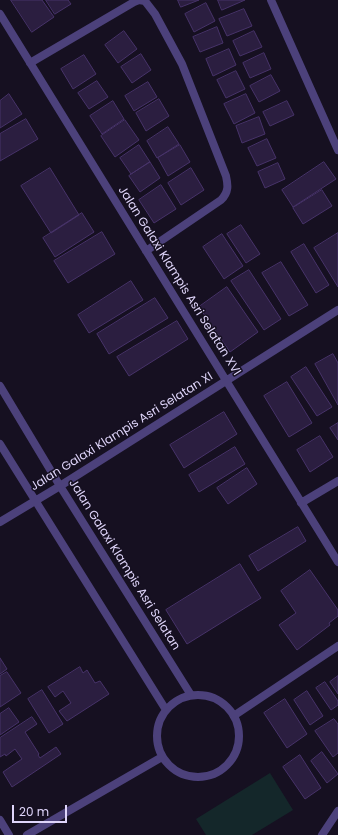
<!DOCTYPE html>
<style>
body{margin:0}
#map{position:relative;width:338px;height:835px;overflow:hidden;background:#161021;font-family:Poppins,sans-serif}
canvas{display:block}
.scale{position:absolute;left:12px;top:805px;width:55px;height:18px;box-sizing:border-box;border:2px solid #dfd5fa;border-top:0;padding-left:5px;font-size:12px;line-height:14px;white-space:nowrap;color:#dfd5fa;-webkit-text-stroke:3px #161021;paint-order:stroke}
</style>
<div id="map">
<canvas width="338" height="835"></canvas>
<div class="scale">20 m</div>
</div>
<script>
const context = document.querySelector('canvas').getContext('2d');
context.lineJoin = 'round';
function paint(path, color) { context.fillStyle = color; context.fill(path, 'evenodd'); }
function trace(path, color, width, dash) { context.strokeStyle = color; context.lineWidth = width; context.lineCap = dash ? 'butt' : 'round'; context.setLineDash(dash || []); context.stroke(path); }
function drawText(font, color, halo, rows, align = 'center') {
  context.font = font + ' Poppins,sans-serif'; context.lineWidth = 3; context.setLineDash([]); context.textBaseline = 'middle'; context.strokeStyle = halo; context.fillStyle = color; for (const [text, x, y, turn = 0] of rows) {
    context.save(); context.translate(x, y); context.rotate((+turn || 0) * Math.PI / 180); context.textAlign = isNaN(turn) ? turn : align; if (halo) context.strokeText(text, 0, 0); context.fillText(text, 0, 0); context.restore();
  }
}
paint(new Path2D(`
 M270 773 293 810 252 835H206L196 819Z`), '#14272a');
const building = new Path2D(`
 M11 0H42L54 17 32 32Z
 M46 0H68L71 4 55 14Z
 M178 0H199L181 7Z
 M218 0H245L222 10Z
 M206 3 215 21 194 32 185 14Z
 M244 9 252 26 227 36 219 19Z
 M217 27 223 43 200 52 193 37Z
 M124 31 137 49 118 63 105 45Z
 M254 31 262 47 240 56 233 41Z
 M229 49 236 65 213 76 206 59Z
 M264 53 271 69 250 78 243 63Z
 M141 54 151 70 132 83 121 67Z
 M84 55 96 74 73 89 61 69Z
 M236 71 245 89 226 98 217 80Z
 M271 75 280 91 259 102 250 86Z
 M97 81 108 97 89 109 78 93Z
 M148 82 157 97 134 111 125 96Z
 M9 94 22 114 0 128V101Z
 M246 94 255 113 234 124 224 104Z
 M159 99 169 116 146 131 136 113Z
 M113 101 124 119 102 134 90 116Z
 M287 101 294 115 270 126 263 112Z
 M259 117 265 134 242 143 236 126Z
 M26 119 38 139 0 161V134Z
 M125 120 139 140 115 157 101 136Z
 M168 127 179 144 157 158 147 141Z
 M267 139 276 158 257 166 248 148Z
 M139 145 150 162 131 174 120 158Z
 M180 145 190 162 168 176 158 158Z
 M150 162 160 178 140 192 129 176Z
 M324 162 336 179 293 207 282 190Z
 M278 163 285 179 265 188 258 172Z
 M50 168 79 215 51 233 21 186Z
 M191 168 204 190 181 205 168 183Z
 M161 185 176 209 154 223 139 200Z
 M322 190 332 206 303 224 293 208Z
 M82 213 94 232 55 257 43 238Z
 M241 225 260 254 246 263 227 234Z
 M102 232 115 254 68 283 54 261Z
 M338 233V287L314 248Z
 M222 234 243 266 224 279 203 247Z
 M304 244 329 285 316 293 291 252Z
 M281 262 308 305 289 316 262 273Z
 M249 270 281 319 264 330 231 281Z
 M131 281 143 300 89 333 78 315Z
 M227 287 258 332 230 352 199 307Z
 M155 298 168 318 109 354 97 334Z
 M177 321 188 339 129 376 117 357Z
 M333 354 338 363V405L315 364Z
 M306 367 332 407 317 416 291 377Z
 M287 382 312 423 289 437 264 396Z
 M224 412 237 434 184 468 170 445Z
 M338 423V440L330 428Z
 M320 436 333 457 310 472 297 450Z
 M235 447 245 464 199 492 189 475Z
 M247 468 257 484 228 504 217 488Z
 M298 527 306 541 258 571 249 556Z
 M240 564 261 598 187 644 166 610Z
 M310 570 338 610V616L329 623 330 625 297 650 279 625 296 613 281 591Z
 M0 658 7 669 0 674Z
 M80 667 83 673 87 670 95 683 100 681 109 694 67 721 59 711 71 703 63 691 55 697 48 687Z
 M7 672 21 693 0 707V676Z
 M338 676V694L330 682Z
 M325 682 338 701V705L331 710 316 688Z
 M42 690 63 724 49 733 28 699Z
 M307 691 323 716 310 725 294 700Z
 M285 699 307 734 287 748 264 713Z
 M9 708 19 722 0 735V714Z
 M32 717 37 724 25 732 39 754 38 755 40 758 56 747 61 754 12 787 3 772 22 759 15 749 6 756 5 754 0 757V738Z
 M334 719 338 724V753L333 757 315 731Z
 M322 752 338 774 327 783 311 761Z
 M300 755 321 788 305 799 283 767Z`);
paint(building, '#2b1e40');
trace(building, '#473369', 1);
trace(new Path2D(`
 M271 0 338 150
 M0 14 338 562
 M30 63 134 2 139 0 145 1 155 14 182 64 226 176C228 185 229 192 221 200L146 251
 M0 386 60 486 191 695
 M0 444 166 710
 M301 503 338 481
 M0 522 60 486 338 310
 M157 736a41 41 0 1 1 82 0a41 41 0 1 1-82 0Z
 M235 715 338 646
 M0 820 9 835
 M27 835 162 757
 M322 835 338 811`), '#4c417b', 8);
drawText('12px', '#dfd5fa', '#161021', [
 ["Jalan Galaxi Klampis Asri Selatan XVI",179,281,58],
 ["Jalan Galaxi Klampis Asri Selatan XI",122,432,-32],
 ["Jalan Galaxi Klampis Asri Selatan",124,565,58]
]);
</script>
